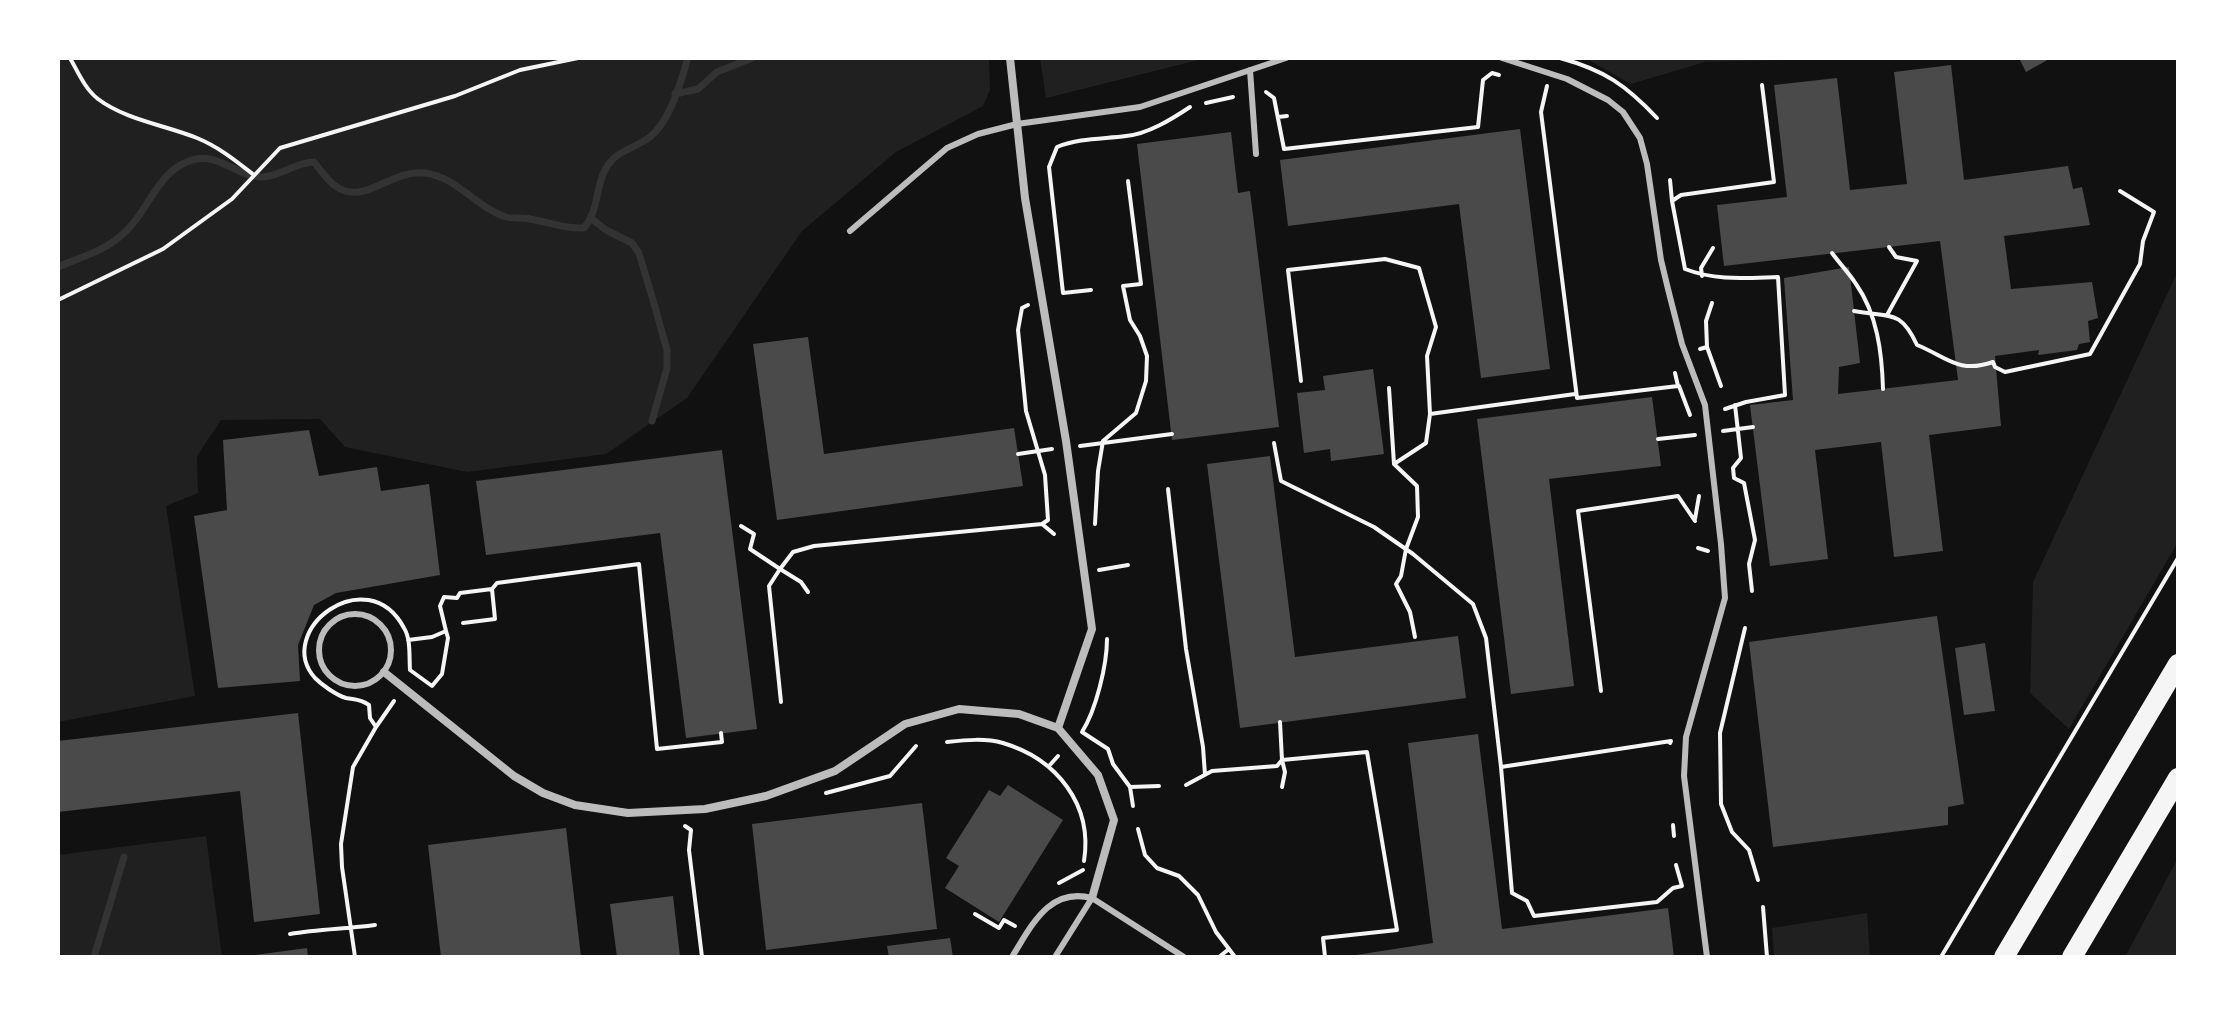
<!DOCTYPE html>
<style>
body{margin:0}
#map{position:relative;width:2236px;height:1015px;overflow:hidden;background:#111;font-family:"Crimson Pro",serif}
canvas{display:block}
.frame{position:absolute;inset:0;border:60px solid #fff;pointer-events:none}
</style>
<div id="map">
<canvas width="2236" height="1015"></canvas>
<div class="frame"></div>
</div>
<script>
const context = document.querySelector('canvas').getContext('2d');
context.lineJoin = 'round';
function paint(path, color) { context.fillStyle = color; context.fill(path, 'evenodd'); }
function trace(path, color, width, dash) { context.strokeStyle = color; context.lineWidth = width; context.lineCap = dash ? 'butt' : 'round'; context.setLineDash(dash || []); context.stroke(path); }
paint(new Path2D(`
 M58 58H989L990 90 983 106 896 152 802 231 687 398 606 454 467 472 345 447 320 419 221 420 197 456 198 493 166 506 195 696 58 722Z
 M1040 58H1206L1046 98Z
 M1585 58H1860L1705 62 1631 84Z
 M2178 271V542L2069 729 2030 693 2033 582Z
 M206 836 222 957H58V855Z
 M2178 858V957H2125Z
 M1867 913 1870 957H1774L1772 928Z`), '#202020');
trace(new Path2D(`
 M675 94 698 89 717 72 752 58
 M592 219 606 230 632 243 639 253 655 307 667 350V368L652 421
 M58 267C79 258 107 250 124 233 150 210 158 167 196 159 219 154 237 176 260 177 278 178 295 162 314 162 320 169 326 179 334 185 364 208 389 169 425 173 457 177 477 208 506 217 513 219 522 217 530 219 549 222 564 229 584 228 599 211 595 189 605 170 615 150 634 149 650 137 671 120 680 83 688 58
 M94 957 124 857`), '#333', 7);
paint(new Path2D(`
 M2019 58H2051L2026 72Z
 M1951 65 1964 180 2068 166 2073 189 2082 187 2090 225 2004 236 2011 289 2092 282 2098 318 2088 321 2090 342 2079 344 2077 350 2038 355 2039 350 1995 356 2001 426 1929 435 1943 551 1894 557 1881 442 1815 450 1828 559 1770 566 1750 405 1793 400 1784 278 1849 267 1860 363 1839 367 1838 394 1958 380 1940 241 1724 266 1717 205 1787 197 1774 85 1837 78 1850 190 1907 184 1894 72Z
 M1520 129 1550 369 1481 378 1459 204 1288 226 1280 160Z
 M1231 132 1238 193 1250 191 1279 427 1172 440 1137 144Z
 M808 337 824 454 1014 428 1023 486 777 520 753 344Z
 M1373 369 1384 454 1331 461 1330 449 1304 453 1297 393 1325 390 1323 376Z
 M1652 397 1661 466 1549 479 1574 686 1511 694 1477 419Z
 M309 430 319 476 377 467 381 491 429 484 440 575 336 593 314 605 298 645 300 681 218 688 194 516 227 510 223 440Z
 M722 450 757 729 686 738 660 533 486 555 476 481Z
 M1270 456 1295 657 1458 636 1466 698 1240 728 1207 464Z
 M1937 616 1964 804 1948 807V825L1773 847 1749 642Z
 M1985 643 1995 711 1964 715 1955 648Z
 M298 713 320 914 254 922 240 791 58 812V741Z
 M1478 734 1502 929 1668 908 1674 957H1343L1433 943 1408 743Z
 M1008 785 1063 820 999 922 945 888 959 866 946 858 989 790 1000 796Z
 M922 803 937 929 766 950 752 824Z
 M566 828 581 957H441L428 845Z
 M673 896 680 957H617L610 904Z
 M950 938 953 957H889L887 946Z
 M307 948 308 957H255V955Z`), '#4a4a4a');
trace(new Path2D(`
 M70 58C78 72 85 89 98 99 126 120 165 125 197 138 219 147 236 161 254 175
 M1560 58C1604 70 1626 85 1657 118
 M1547 86 1541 112 1577 398 1678 386 1675 373
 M1266 92 1274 98 1284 149 1478 127 1483 80 1492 73 1499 75
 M1206 103 1233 97
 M1278 117 1287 116
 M1670 180 1672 201 1685 269C1716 281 1745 278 1778 277L1785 395 1746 402 1725 409
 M1672 201 1681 195 1774 182 1762 85
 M1832 253C1840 264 1849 273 1856 284 1877 314 1882 352 1883 389
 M1702 276 1701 268 1713 248
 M1063 293 1049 167 1057 147C1079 138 1102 139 1126 136 1148 134 1172 119 1190 107
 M1063 293 1091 290
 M58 300 163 249 232 199 280 148 455 96 520 70 578 58
 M1028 305 1022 308 1018 330 1026 411 1045 475 1048 520 1042 524
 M1854 311C1889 318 1900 308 1917 345 1947 357 1958 374 1993 362L1995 367 2005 372 2090 354 2140 264 2143 241 2154 212 2120 191
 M1887 315 1917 261 1896 257 1889 247
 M1707 347 1721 386
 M1700 349 1707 347 1706 321 1712 303
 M1301 381 1288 270 1385 259 1419 268 1436 327 1427 356 1430 414
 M1679 386 1690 415
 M1389 388 1394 464 1417 486 1418 517 1406 549 1401 576 1396 584 1410 612 1415 637
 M1735 405 1741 458 1733 468 1734 478 1744 483 1755 540 1749 564 1752 591
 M1723 431 1753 427
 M1658 439 1695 435
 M1274 443 1281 481 1374 527 1413 554 1473 604 1486 638 1501 767 1512 893 1527 901 1534 916 1657 902 1673 888 1682 886 1676 865
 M1080 446 1172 434
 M1018 454 1052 449
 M1394 464 1426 443 1430 414 1575 394
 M1168 489 1186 649 1203 747 1205 775
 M1695 519 1699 496
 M1095 524 1098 471 1103 441 1136 413 1146 381 1147 356 1140 336 1130 320 1123 286 1141 284 1128 181
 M741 526 754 534 750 549 780 569 769 586 781 702
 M1698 548 1708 551
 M1099 570 1128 565
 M808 592 801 582 780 569 793 552 814 546 1042 524 1054 534
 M463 623 495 619 492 589
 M1745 628 1720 733 1721 804 1732 832 1749 850 1758 880
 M446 631 440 606 444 597 457 598 460 593 492 589 497 583 639 564 657 749 722 742 721 733
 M1107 639C1107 665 1096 710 1082 732L1108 749 1113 764 1130 787 1133 806
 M1601 691 1578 511 1678 496 1695 521
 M394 701 376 727 370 718 369 705C360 699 356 700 346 698 336 695 322 685 315 678 273 631 367 559 404 628 411 639 409 657 410 670L432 686 442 674 448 638 446 631 432 637 408 640
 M1280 722 1282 760 1367 752 1397 930 1323 938 1325 957
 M947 742C966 740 985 738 1003 743 1057 759 1093 805 1084 861
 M1049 766 1058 756
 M1501 767 1671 741 1670 743
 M1186 785 1212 771 1277 766 1282 760 1285 772 1282 787
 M1130 787 1159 786
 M826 793 890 776 916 746
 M1673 825 1674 836
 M685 826 691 830 689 850 702 957
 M1138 829 1145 855 1157 868 1179 876 1198 895 1216 932 1229 949
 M1059 883 1083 870
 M1763 907 1767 957
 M975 914 999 928 1004 920 1015 926
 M290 934C318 929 346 929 375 925
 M355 957 342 867 341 844 353 767 376 727
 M1219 957 1229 949 1235 957
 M1941 957 2178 558`), '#f5f5f5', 4);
trace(new Path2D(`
 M1502 58 1567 79 1608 100 1623 112 1640 138 1647 164 1661 260 1668 289 1682 344 1705 405 1721 544 1725 598 1686 737 1684 776 1707 957
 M1250 70 1256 154
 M850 231 947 148 978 134 1017 124 1140 107 1286 58
 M319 650a36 36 0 1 1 72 0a36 36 0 1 1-72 0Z
 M1012 957C1032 925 1049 887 1092 898
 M1055 957 1092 898 1184 957`), '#bcbcbc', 6);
trace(new Path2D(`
 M1010 58 1025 198 1066 441 1092 629 1058 728
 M384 672 514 776 543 793 575 805 628 813 705 809 766 796 835 771 905 724 959 709 1019 714 1058 728 1098 775 1114 820 1092 898`), '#bcbcbc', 8);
trace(new Path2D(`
 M2004 957 2178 664
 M2072 957 2178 778`), '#f5f5f5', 20);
</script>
